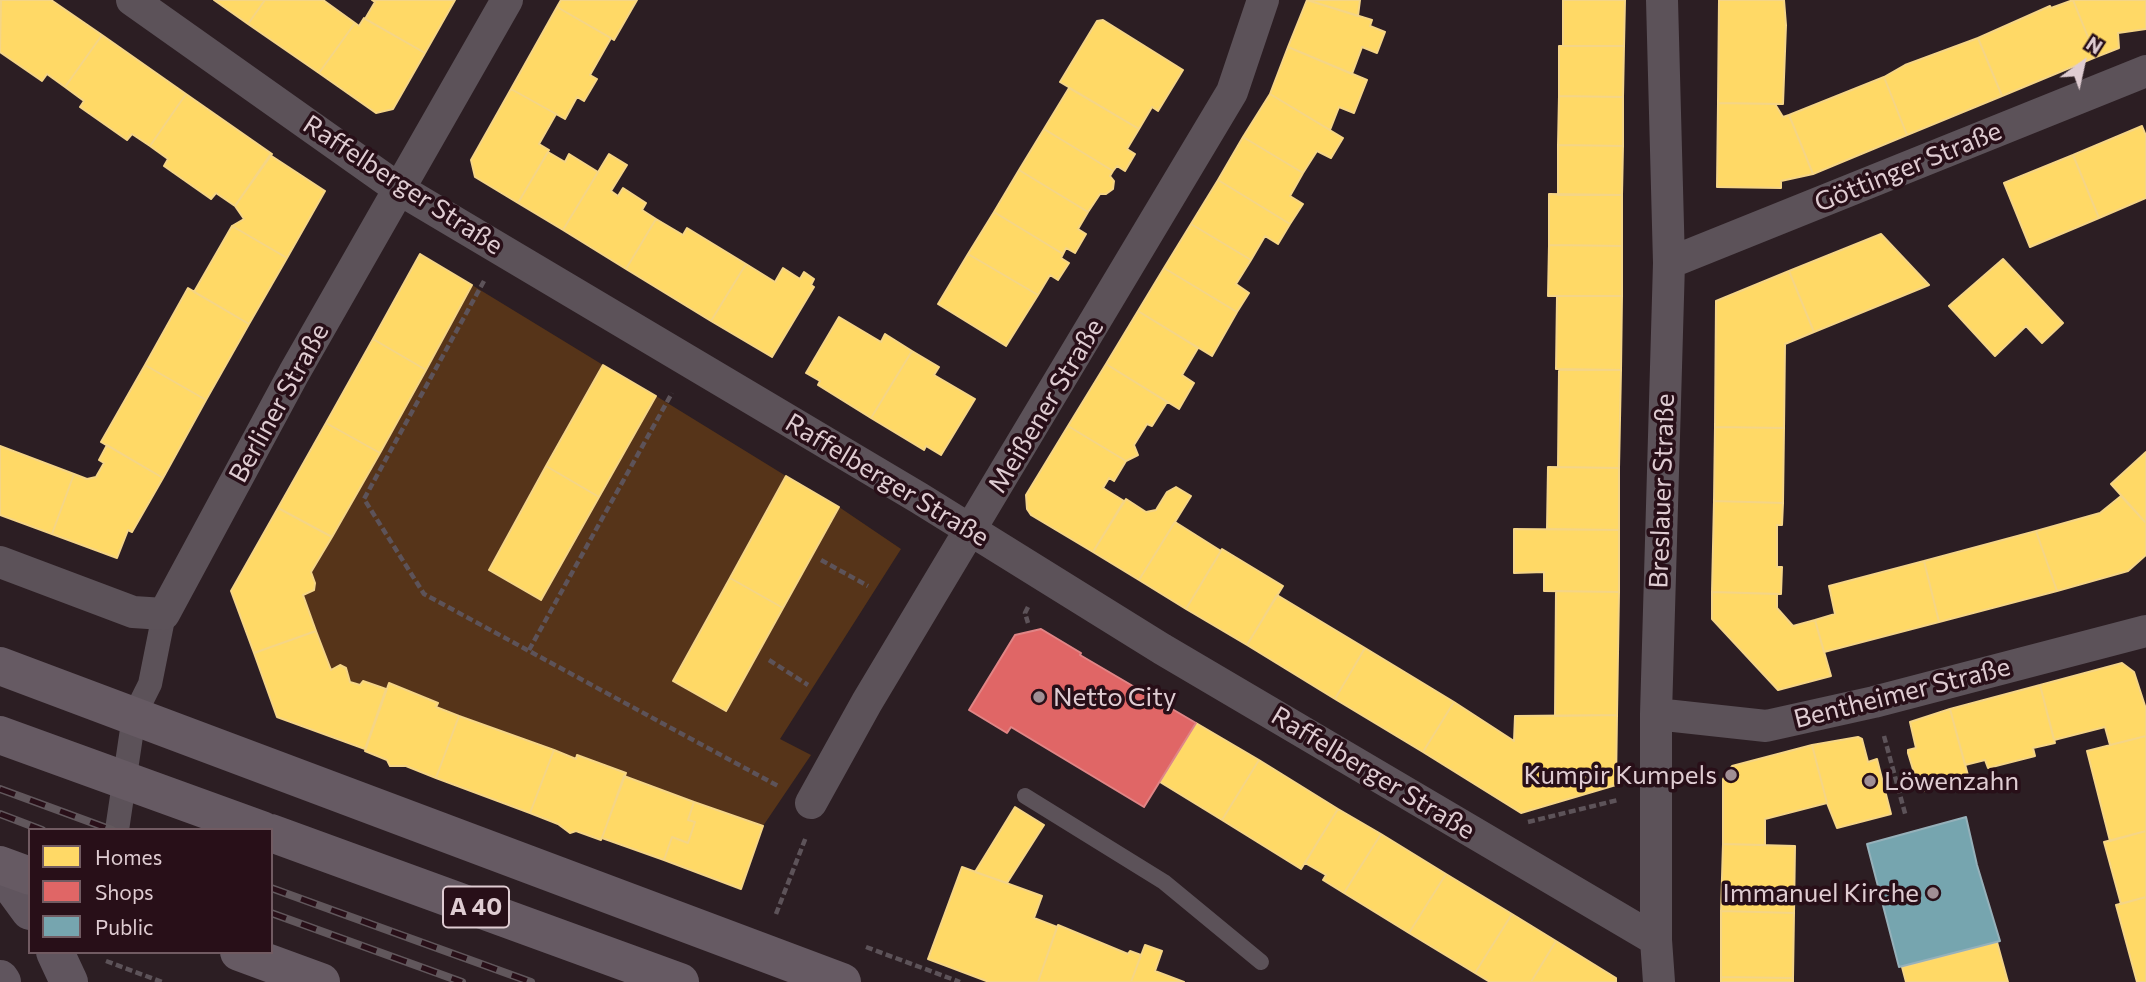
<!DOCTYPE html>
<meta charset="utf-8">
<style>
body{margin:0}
#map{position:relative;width:2146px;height:982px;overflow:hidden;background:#2c1e23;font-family:Commissioner,sans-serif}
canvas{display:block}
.legend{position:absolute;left:28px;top:828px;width:245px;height:126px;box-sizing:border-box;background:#280f18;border:2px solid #715b62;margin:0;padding:9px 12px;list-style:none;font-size:21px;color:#dfccd2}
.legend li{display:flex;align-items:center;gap:14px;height:35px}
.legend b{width:35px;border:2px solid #715b62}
.north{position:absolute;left:2048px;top:28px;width:70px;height:70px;-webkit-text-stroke:5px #280f18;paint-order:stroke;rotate:33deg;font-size:19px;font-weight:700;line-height:28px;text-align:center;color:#dfccd2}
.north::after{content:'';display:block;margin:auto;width:24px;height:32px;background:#dfccd2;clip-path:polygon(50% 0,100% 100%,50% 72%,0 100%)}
</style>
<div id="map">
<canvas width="2146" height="982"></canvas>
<ul class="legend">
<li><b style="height:19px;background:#ffd966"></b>Homes</li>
<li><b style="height:19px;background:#e06666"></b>Shops</li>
<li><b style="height:19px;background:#76a5af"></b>Public</li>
</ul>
<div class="north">N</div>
</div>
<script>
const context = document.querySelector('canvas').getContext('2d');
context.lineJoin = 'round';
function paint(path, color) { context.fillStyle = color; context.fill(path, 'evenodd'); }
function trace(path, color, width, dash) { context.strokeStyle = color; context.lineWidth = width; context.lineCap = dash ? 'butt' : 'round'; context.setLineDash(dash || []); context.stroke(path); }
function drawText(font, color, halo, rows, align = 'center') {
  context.font = font + ' Commissioner,sans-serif'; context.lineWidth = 7; context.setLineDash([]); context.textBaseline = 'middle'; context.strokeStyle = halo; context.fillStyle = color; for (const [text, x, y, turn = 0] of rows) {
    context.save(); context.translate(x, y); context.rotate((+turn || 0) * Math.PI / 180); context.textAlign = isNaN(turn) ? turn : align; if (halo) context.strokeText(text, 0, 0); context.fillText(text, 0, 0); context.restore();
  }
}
paint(new Path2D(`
 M472 285 603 365 489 570 541 599 656 396 786 476 674 681 726 711 839 507 901 549 780 739 811 755 763 826 624 777 625 773 578 755 576 759 436 707 438 702 389 683 386 689 363 681 360 685 350 681 346 667 340 665 331 670 303 595 314 590 311 572Z`), '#563419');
const homes = new Path2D(`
 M1 0H51L102 35 65 87 47 74 42 81 0 52Z
 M214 0H265L248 24Z
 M265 0H323L355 23 319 73 248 24Z
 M372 0H455L425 53 365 19 375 2Z
 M561 0H637L614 40 557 7Z
 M1307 0H1360L1358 16Z
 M1307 0 1372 20 1370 26 1385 32 1377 53 1362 47 1352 74 1288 47Z
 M1563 0H1625L1624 46H1563Z
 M1719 0H1784L1786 25 1783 104 1718 103Z
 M2073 0H2146V29L2118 33 2119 48 2096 57Z
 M2073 0 2096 57 2002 96 1978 38 2050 6 2051 8Z
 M557 7 611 38 590 75 597 79 584 101 577 97 565 119 511 89Z
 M364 18 425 53 393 109 376 113 319 73 355 23 359 26Z
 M1103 20 1183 70 1158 111 1152 107 1139 129 1060 82 1097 21Z
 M102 35 186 94 150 146 132 134 127 140 80 107 84 101 65 87Z
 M1978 38 2002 96 1907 135 1884 77 1905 65Z
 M1559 46H1624L1623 97 1559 96Z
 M1288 47 1367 80 1354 113 1339 107 1330 130 1270 94Z
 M1884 77 1907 135 1813 174 1789 115Z
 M1069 88 1139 129 1127 149 1135 154 1125 171 1117 166 1113 171 1044 129Z
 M511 89 556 114 539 144 549 150 518 203 475 177 471 160Z
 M186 94 272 154 235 206 216 193 211 199 164 166 168 159 150 146Z
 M1270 94 1343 138 1331 158 1317 151 1303 173 1243 137Z
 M1559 96 1623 97V146L1558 145Z
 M1718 103 1775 104 1783 117 1789 115 1813 174 1781 181V188L1717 187Z
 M2142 126 2146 136V198L2099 218 2073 155Z
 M1044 129 1113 171 1110 176 1114 181 1113 189 1106 194H1100L1088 212 1019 170Z
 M1243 137 1303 173 1290 196 1303 204 1290 224 1218 180Z
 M1558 145 1623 146 1622 195H1558Z
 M548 152 565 162 569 154 598 172 563 230 518 203Z
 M609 154 627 165 611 191 618 196 623 188 646 203 642 210 656 219 626 269 563 230Z
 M270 155 325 191 287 258 232 226 244 219 235 206Z
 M2073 155 2099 218 2030 247 2004 183Z
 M1019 170 1088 212 1078 229 1086 234 1075 253 1066 248 1063 254 994 212Z
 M1218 180 1290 224 1278 244 1265 236 1251 260 1191 224Z
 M1549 194 1622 195V246L1549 245Z
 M994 212 1063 254 1061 258 1069 263 1058 280 1050 275 1038 295 968 254Z
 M656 219 683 235 687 228 746 264 711 321 626 269Z
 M1191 224 1251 260 1236 284 1249 293 1237 312 1164 268Z
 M232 226 287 258 249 324 194 292Z
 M1881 234 1929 285 1814 332 1789 271Z
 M1549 245 1622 246V296H1548Z
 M420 254 472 285 426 370 373 339Z
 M968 254 1038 295 1006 346 938 304Z
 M2003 259 2063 323 2042 343 2026 326 1995 356 1949 306Z
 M746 264 775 282 783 268 800 279 804 272 814 279 811 285 814 287 772 357 711 321Z
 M1164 268 1237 312 1212 356 1138 311Z
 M1789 271 1814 332 1785 344 1784 428 1715 427 1716 301Z
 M188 288 249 324 206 400 145 365Z
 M1557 296H1622L1621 370 1556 369Z
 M1138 311 1198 348 1182 375 1194 383 1179 409 1106 364Z
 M839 317 881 342 885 334 912 351 871 418 818 385 820 381 806 373Z
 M373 339 426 370 380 453 326 423Z
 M912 351 939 367 934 375 975 399 941 455 926 446 924 450 871 418Z
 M1106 364 1167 402 1152 426 1147 424 1134 445 1138 455 1126 461 1068 426Z
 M145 365 206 400 163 478 101 442Z
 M603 365 656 396 599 497 546 466Z
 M1559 370H1621L1619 468 1558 467Z
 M326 423 380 453 332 537 278 508Z
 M1068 426 1126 461 1114 481 1109 478 1103 488 1124 501 1093 552 1031 515 1027 509 1026 495Z
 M1715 427 1784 428 1783 503 1714 501Z
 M107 445 163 478 132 532 128 530 117 558 52 534 74 474 87 479 96 477 104 463 99 460Z
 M0 446 74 474 52 534 0 515Z
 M2146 452V523L2111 484Z
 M546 466 599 497 541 600 489 570Z
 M1548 467 1619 468V530L1547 529Z
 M786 476 839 507 783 608 730 578Z
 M1176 487 1191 496 1139 580 1093 552 1126 499 1146 512 1156 510 1167 492Z
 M2121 496 2146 523V555L2128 571 2057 591 2036 531 2100 513Z
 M1714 501 1783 503 1782 525H1777V567H1782L1781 594 1712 592Z
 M278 508 332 537 311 572 315 583 314 590 303 595 316 631 254 653 231 591Z
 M1175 522 1221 551 1186 609 1139 580Z
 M1514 529 1619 530V592L1544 591V572L1514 573Z
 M2036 531 2057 591 1939 622 1924 561Z
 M1222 549 1283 586 1247 645 1186 609Z
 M1924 561 1939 622 1824 652 1815 620 1835 614 1829 586Z
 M730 578 783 608 726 711 673 681Z
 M1556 591 1619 592 1617 715 1555 716Z
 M1712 592 1777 594V608L1793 626 1815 620 1831 676 1778 690 1712 619Z
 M1277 595 1365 648 1335 699 1247 645Z
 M316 631 331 670 340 665 346 668 350 682 360 685 363 681 386 689 365 749 277 717 254 653Z
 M1365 648 1454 702 1423 752 1335 699Z
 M2122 663 2134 672 2146 709V736L2110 745 2105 727 2054 740 2040 685Z
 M389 683 438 703 436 707 459 716 436 778 406 766H390L387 760 365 751Z
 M2040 685 2055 743 2033 748 2035 756 1988 768 1985 760 1965 765 1950 709Z
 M1454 702 1514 741 1515 716 1617 715 1616 785 1521 813 1423 752Z
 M1950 709 1969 779 1920 792 1908 753V750L1916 748 1910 722Z
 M459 716 554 750 530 813 436 778Z
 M1196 723 1259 760 1222 820 1160 782Z
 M2146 736V831L2110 841 2087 751Z
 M1858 737 1862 739 1868 762 1877 759 1891 814 1837 828 1827 803 1812 745Z
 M1812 745 1827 803 1765 819V845L1723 844V779L1732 766Z
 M554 750 576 759 577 755 626 773 601 840 576 831 570 833 558 824 530 813Z
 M1259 760 1338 809 1301 869 1222 820Z
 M624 776 694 802 688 820 695 822 688 843 672 837 664 860 602 838Z
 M694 802 763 826 741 889 664 860 672 837 688 843 695 822 688 820Z
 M1015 807 1044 825 1007 883 975 872Z
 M1338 809 1381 834 1344 893 1323 880 1326 875 1305 863Z
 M2146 831V897L2121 904 2104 842Z
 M1381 834 1446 874 1409 933 1344 893Z
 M1723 844 1795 846 1794 913 1721 911Z
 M962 867 1042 896 1034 918 1057 927 1038 982H989L928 959Z
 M1446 874 1512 914 1475 973 1409 933Z
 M2146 897V982H2137L2116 905Z
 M1721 911 1794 913 1793 978 1721 977Z
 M1512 914 1556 941 1531 982H1490L1475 973Z
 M1058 925 1128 954 1130 951 1141 955 1131 982H1038Z
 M1556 941 1616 978V982H1531Z
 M1997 942 2008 982H1906L1902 967Z
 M1145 945 1162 951 1155 971 1184 982H1131Z
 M1721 977 1793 978V982H1721Z`);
paint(homes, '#ffd966');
trace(homes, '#f5d586', 2);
const shops = new Path2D(`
 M1041 629 1081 653 1080 655 1196 723 1144 807 1011 727 1007 733 969 710 1015 635Z`);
paint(shops, '#e06666');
trace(shops, '#e08586', 2);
const public = new Path2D(`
 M1966 817 1977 865 2000 941 1899 967 1867 844Z`);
paint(public, '#76a5af');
trace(public, '#96b1ba', 2);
trace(new Path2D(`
 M484 281 364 499 424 594 778 786
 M821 560 868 586
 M1028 607 1025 613 1028 623
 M529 650 672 393
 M769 660 808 685
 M1884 736 1906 817
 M1528 822 1618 800
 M776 914 806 837
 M866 947 960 982
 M106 961 162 982`), '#5d5359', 4.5, [7, 3.5]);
trace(new Path2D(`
 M1025 796 1164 882 1261 962`), '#5c5259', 16);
trace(new Path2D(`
 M117 830 134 716 150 684 164 614`), '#5c5259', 24);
trace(new Path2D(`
 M132 0 399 189 919 498 1162 649 1656 940
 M1669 263 2146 71
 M0 562 133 612 164 614 294 373 507 0
 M1656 714 1766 726 1874 702 2146 631
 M811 803 867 702 1232 92 1263 0
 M1659 982 1656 940V714L1669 263 1662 0`), '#5c5259', 32);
trace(new Path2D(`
 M0 870 30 911
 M55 952 69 982
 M0 979 2 982`), '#60555e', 38);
trace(new Path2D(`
 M0 666 842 982
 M0 735 262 830
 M271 833 680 982
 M0 865 30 876
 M239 952 321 982`), '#665a63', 38);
const rail = new Path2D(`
 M0 789 112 830
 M0 814 42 830
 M271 888 531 982
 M271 913 462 982`);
trace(rail, '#61575c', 8);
trace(rail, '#280f18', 5, [16]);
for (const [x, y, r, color] of [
 [1039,697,7,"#a08f95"],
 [1731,775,7,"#a08f95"],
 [1870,781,7,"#a08f95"],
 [1933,893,7,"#a08f95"]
]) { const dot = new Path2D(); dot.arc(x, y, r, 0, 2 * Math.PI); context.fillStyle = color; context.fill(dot); trace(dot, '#280f18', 2.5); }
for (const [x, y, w] of [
 [476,907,66]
]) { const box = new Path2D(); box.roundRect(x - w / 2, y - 20.5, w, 41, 5); context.fillStyle = '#280f18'; context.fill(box); trace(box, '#dfccd2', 2); }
drawText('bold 24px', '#dfccd2', null, [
 ["A 40",476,907]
]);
drawText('26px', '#dfccd2', '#280f18', [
 ["Göttinger Straße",1908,167,-22],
 ["Raffelberger Straße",403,185,33],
 ["Berliner Straße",279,403,-61],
 ["Meißener Straße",1046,406,-59],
 ["Raffelberger Straße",887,480,31],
 ["Breslauer Straße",1662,491,-88],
 ["Bentheimer Straße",1902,693,-14],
 ["Raffelberger Straße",1373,773,31]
]);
drawText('26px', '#dfccd2', '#280f18', [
 ["Netto City",1053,697],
 ["Kumpir Kumpels",1717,775,"right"],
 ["Löwenzahn",1884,781],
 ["Immanuel Kirche",1919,893,"right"]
], 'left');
</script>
